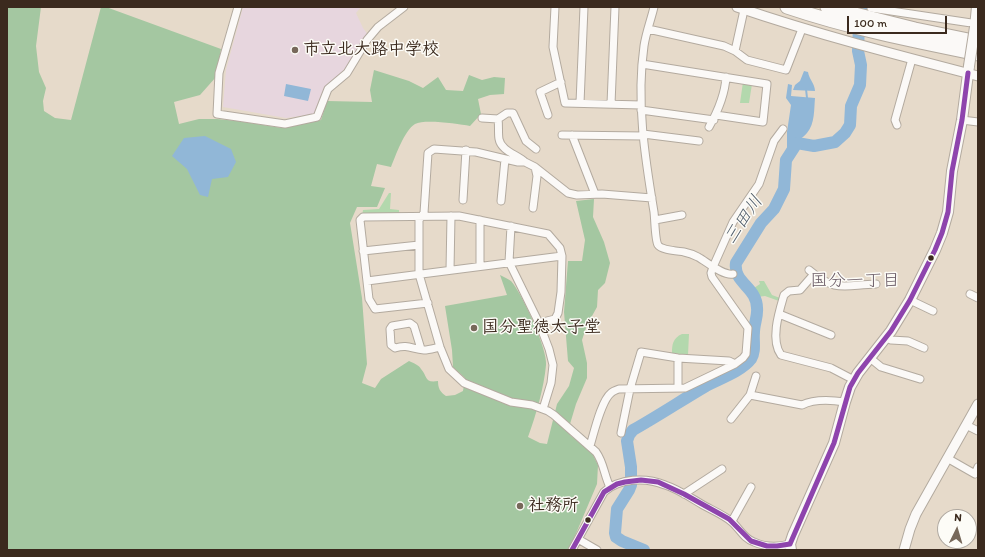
<!DOCTYPE html>
<meta charset="utf-8">
<style>
body{margin:0}
#map{position:relative;width:985px;height:557px;overflow:hidden;background:#e6daca;font-family:Itim,sans-serif}
canvas{display:block}
.frame{position:absolute;inset:0;border:8px solid #3b2a1e;pointer-events:none}
.north{position:absolute;left:937px;top:509px;width:40px;height:40px;box-sizing:border-box;background:#fdfcf7;border:1px solid #afa8a0;border-radius:50%;rotate:5deg;font-size:11px;font-weight:700;line-height:16px;text-align:center;color:#3b2a1e}
.north::after{content:'';display:block;margin:auto;width:14px;height:18px;background:#77685a;clip-path:polygon(50% 0,100% 100%,50% 72%,0 100%)}
.scale{position:absolute;left:847px;top:16px;width:100px;height:18px;box-sizing:border-box;border:2px solid #3b2a1e;border-top:0;padding-left:5px;font-size:12px;line-height:14px;white-space:nowrap;color:#3b2a1e;-webkit-text-stroke:3px #fdfcf7;paint-order:stroke}
</style>
<div id="map">
<canvas width="985" height="557"></canvas>
<div class="frame"></div>
<div class="north">N</div>
<div class="scale">100 m</div>
</div>
<script>
const context = document.querySelector('canvas').getContext('2d');
context.lineJoin = 'round';
function paint(path, color) { context.fillStyle = color; context.fill(path, 'evenodd'); }
function trace(path, color, width, dash) { context.strokeStyle = color; context.lineWidth = width; context.lineCap = dash ? 'butt' : 'round'; context.setLineDash(dash || []); context.stroke(path); }
function drawText(font, color, halo, rows, align = 'center') {
  context.font = font + ' Itim,"Klee One",sans-serif'; context.lineWidth = 3; context.setLineDash([]); context.textBaseline = 'middle'; context.strokeStyle = halo; context.fillStyle = color; for (const [text, x, y, turn = 0] of rows) {
    context.save(); context.translate(x, y); context.rotate((+turn || 0) * Math.PI / 180); context.textAlign = isNaN(turn) ? turn : align; if (halo) context.strokeText(text, 0, 0); context.fillText(text, 0, 0); context.restore();
  }
}
paint(new Path2D(`
 M243 7H361L356 13 363 28 368 35 350 65 325 88 316 114 286 118 223 107 226 70Z`), '#e7d6de');
paint(new Path2D(`
 M743 82 752 84 749 103H740Z
 M389 193H391L390 209 399 210V215L362 216 363 210 379 209Z
 M759 281H764L772 295 780 298 779 301 765 296 757 297 754 288 760 284Z
 M682 334H689L688 355 672 353C672 344 673 338 682 334Z`), '#b3d8ad');
paint(new Path2D(`
 M7 7H41L36 46 39 72 46 88 43 101 44 111 55 118 71 120 101 7H106L221 49 216 77 200 95 174 102 179 124 199 119H217L238 121 282 128 321 120 327 101 372 102 370 90 374 70 409 81 423 88 438 77 446 90 463 91 469 75 482 80 494 77 505 78 504 94 490 95 478 99 481 114 470 126C458 124 425 119 415 124 404 131 396 155 391 167L377 164 371 186 385 188 377 207H357L350 223 362 298 367 364 362 383 375 388 381 379 409 361C413 363 419 365 421 369 428 377 424 383 438 381 438 388 440 392 446 396L455 395 463 391 465 378 453 367 452 350 445 306 507 295 500 275C504 277 508 279 511 281 522 293 548 350 546 365 544 388 536 415 528 437L540 443 547 444 557 404 569 386 574 368 568 361 564 312 568 261H582L585 240 576 201 594 199 593 217 604 242 610 263 605 283 598 290 597 307 587 325 582 340 587 363V378L576 404 570 424V435L592 453 598 465 597 484 569 550H7Z`), '#a4c7a1');
paint(new Path2D(`
 M804 71 808 72C809 79 815 84 815 91L793 90 795 85 800 81Z
 M286 84 311 89 308 101 284 96Z
 M788 84 792 85 791 96 815 98C814 109 815 124 807 133 802 139 797 140 791 149L787 148V132L791 105 786 98Z
 M205 136 231 149 236 162 228 177 212 179 208 197 200 195 187 169 172 156 184 138Z`), '#91b7d7');
trace(new Path2D(`
 M806 89 807 98
 M786 160 790 146`), '#91b7d7', 2);
trace(new Path2D(`
 M644 550 622 541 616 537 615 533 617 509 629 490 631 485V467L627 441 629 435 633 430C658 416 682 400 706 386 719 379 742 371 751 359 756 351 753 341 754 332 754 324 758 316 757 308 757 287 733 283 736 263L761 223 774 209 784 189 786 160 797 143 814 146 835 142 845 133 850 125 851 106 860 85 861 65 858 51 859 25 864 7`), '#91b7d7', 12);
const minor = new Path2D(`
 M238 7 219 73 217 114 285 124 317 117 328 89 347 73 367 40 378 27 404 7
 M555 7 553 47 565 103 641 105
 M654 7C651 20 646 32 644 46 636 101 645 158 654 212 655 220 655 240 658 245 661 250 678 251 684 252 689 253 694 255 698 257 707 262 723 276 733 274
 M871 8 978 24
 M648 29 724 46 735 51 747 60 786 70 802 29
 M735 51 744 10
 M642 64 767 84 763 122 716 115
 M580 103 584 7
 M611 104 615 7
 M641 110 714 120
 M548 115 540 92 561 82
 M482 118 498 119 507 113H513L526 141 536 149
 M498 119C499 126 498 133 499 139 501 151 518 155 525 162
 M962 120 978 122
 M897 125 895 120 912 59
 M709 127C718 111 725 95 726 77
 M643 134 699 141
 M562 135 644 136
 M572 135 595 194
 M463 200 466 150
 M501 201 505 159
 M533 208 537 176 535 167
 M480 220V266
 M655 220 682 215
 M511 226 509 262 539 323 549 349 553 365 551 383 543 409
 M363 251 419 245
 M450 270 451 216
 M809 270C836 293 844 285 876 284
 M814 274 800 290 789 291 784 295C779 312 770 340 781 355L831 368 854 380
 M367 281 562 256
 M970 294 978 298
 M910 300 933 311
 M428 303 375 309 369 299 360 220 363 217 459 216 548 234 560 248 562 256 561 292 558 313 555 319 539 323
 M779 314 831 335
 M886 338 891 340 908 341 924 348
 M421 349 414 326 410 323 392 326 390 329 391 345 395 348C408 344 412 349 424 350 429 350 435 348 440 347
 M678 358V388
 M870 358 881 367 920 379
 M756 376 750 395 802 405C814 399 832 400 845 402
 M731 419 750 395
 M966 425 978 431
 M621 433 630 389 641 352 678 358 729 361 735 364
 M590 446C594 433 601 401 611 393 613 391 616 390 619 389L685 388 735 364 743 358 746 354 748 328 712 277 711 273 713 267 733 222 759 184 774 141 783 129
 M947 458 975 474 978 467
 M610 487C604 475 604 463 596 452L554 415 548 411 532 405 511 402 464 383 449 369 440 347 419 274V220L424 213 428 153 434 149 476 152 518 162H525L535 167 568 193 577 195 602 194 652 198
 M684 494 722 469
 M732 521 751 487
 M578 539 597 550
 M572 550 604 492C619 478 646 477 665 485 678 489 691 498 703 505 712 510 724 515 732 522 740 529 744 539 754 542 765 547 779 547 790 544`);
const tertiary = new Path2D(`
 M737 7C816 34 897 55 978 76
 M904 550 910 529 916 514 978 404`);
const secondary = new Path2D(`
 M975 27 977 7
 M791 550 790 544 793 535 834 443 845 402 850 387 858 373 891 331 910 300 935 250 942 233 948 212 952 171 962 120 969 66`);
const motorway = new Path2D(`
 M787 7C849 28 914 41 978 54
 M827 7 915 29 978 42`);
trace(minor, '#b3aa9f', 9);
trace(tertiary, '#b3aa9f', 11);
trace(secondary, '#b3aa9f', 12);
trace(motorway, '#b3aa9f', 15);
trace(minor, '#fbf9f7', 7);
trace(tertiary, '#fbf9f7', 9);
trace(secondary, '#fbf9f7', 10);
trace(motorway, '#fbf9f7', 13);
const secondaryBridge = new Path2D(`
 M969 66 975 27`);
trace(secondaryBridge, '#b3aa9f', 12, []);
trace(secondaryBridge, '#fbf9f7', 10);
trace(new Path2D(`
 M790 544 834 443 850 387 858 373 891 331 910 300 935 250 942 233 948 212 952 171 962 120 968 73
 M572 550 604 492 617 484 625 482 641 480 658 482 684 494 729 519 751 541 767 546H777L790 544`), '#8e44ad', 5);
for (const [x, y, r, color] of [
 [295,50,4,"#77685a"],
 [931,258,3.5,"#3b2a1e"],
 [474,328,4,"#77685a"],
 [520,506,4,"#77685a"],
 [588,520,3.5,"#3b2a1e"]
]) { const dot = new Path2D(); dot.arc(x, y, r, 0, 2 * Math.PI); context.fillStyle = color; context.fill(dot); trace(dot, '#fdfcf7', 1.5); }
drawText('bold 17px', '#3b2a1e', '#fdfcf7', [
 ["市立北大路中学校",303,50],
 ["国分聖徳太子堂",482,328],
 ["社務所",528,506]
], 'left');
drawText('italic 18px', '#4f5c6a', '#fdfcf7', [
 ["三田川",744,220,-56]
]);
drawText('18px', '#6a5b66', '#fdfcf7', [
 ["国分一丁目",855,281]
]);
</script>
